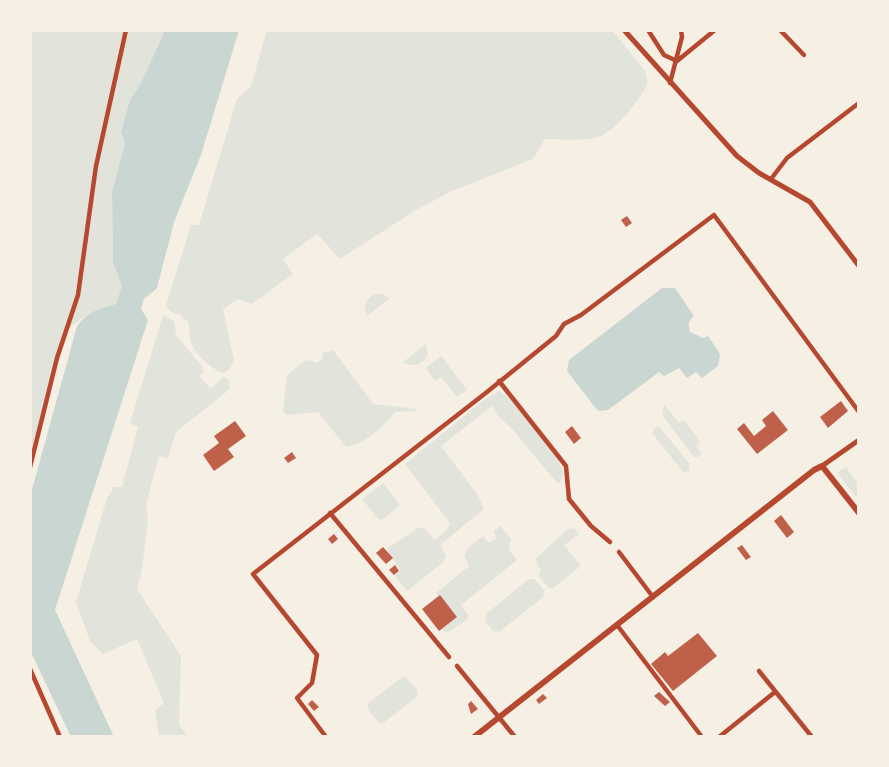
<!DOCTYPE html>
<style>
body{margin:0}
#map{position:relative;width:889px;height:767px;overflow:hidden;background:#f6efe4;font-family:"IBM Plex Serif",serif}
canvas{display:block}
.frame{position:absolute;inset:0;border:32px solid #f6efe4;pointer-events:none}
</style>
<div id="map">
<canvas width="889" height="767"></canvas>
<div class="frame"></div>
</div>
<script>
const context = document.querySelector('canvas').getContext('2d');
context.lineJoin = 'round';
function paint(path, color) { context.fillStyle = color; context.fill(path, 'evenodd'); }
function trace(path, color, width, dash) { context.strokeStyle = color; context.lineWidth = width; context.lineCap = dash ? 'butt' : 'round'; context.setLineDash(dash || []); context.stroke(path); }
paint(new Path2D(`
 M30 30H165L141 83 130 100 125 143 112 192 113 263 122 286 116 304C95 309 77 319 63 335L30 460Z
 M267 30H612L645 71 648 83C641 98 617 129 601 136 585 142 562 139 545 139L533 159 452 191 416 210 340 259 317 234 283 259 293 274 252 304 238 299 223 309 234 360 229 370 222 373C209 367 193 353 190 339 189 333 190 328 188 322L179 314C173 314 169 311 166 305L191 225H199L237 99 251 86Z
 M375 294H383L390 298 367 316C362 307 366 299 375 294Z
 M163 315 174 321 176 335 201 365 204 371 199 376 211 389 223 377 228 379 230 389 176 432 168 458 159 456 146 504 148 521 142 568 137 589 181 656 179 724 188 737H159L155 710 164 703 137 639 103 654 90 641 76 602 107 498 114 487H122L138 427 130 423Z
 M426 344 428 354C423 365 413 368 403 362Z
 M333 350 373 404 417 409V411L395 412C386 425 362 446 346 447L318 412 286 415 283 411 287 375 306 360 317 363 322 359 323 353Z
 M441 356 467 390 457 397 441 377 435 381 426 368Z
 M499 391C510 395 560 458 562 469 564 476 562 480 558 484L512 429 499 417 492 406 441 446 477 494 484 509 440 545 446 556 443 562 407 591 395 576 401 571 388 552V548L418 528H424L435 540 446 531 450 523 405 464 485 399Z
 M664 404 679 423 684 420 700 441 696 446 702 454 698 457H694L662 415Z
 M656 427 661 429 689 463 690 471 683 472 655 437 652 432Z
 M846 467 859 485V501L839 475 838 472Z
 M383 483 400 505 382 520 378 519 362 499Z
 M500 526 511 539 509 549 517 560 461 605 468 615V619L447 633 442 629 457 617 436 593 469 566 464 555 468 548 483 536 489 543 496 538 494 531Z
 M574 528 579 534 564 545 581 566 553 588H549L538 575 541 571 535 559 568 529Z
 M529 579H534L544 590 543 597 499 632 493 631 485 621 486 614Z
 M404 676 417 689 418 696 383 723H380L369 711 367 704Z`), '#e2e4dc');
paint(new Path2D(`
 M165 30H239L201 155 174 222 157 288 144 299 141 309 148 320 55 610 114 737H71L30 650V497L77 326C87 312 100 308 116 304L122 286 113 263 112 192 125 143 121 132 130 100 141 83Z
 M662 288H675L694 316C688 321 688 324 690 332L703 338 708 336 720 354 718 366 702 378 696 372 687 378 679 368 664 376 659 372 608 410 598 411 567 371 569 360Z`), '#c9d6d2');
paint(new Path2D(`
 M627 216 632 223 626 227 621 220Z
 M841 401 848 411 828 428 820 417Z
 M773 411 788 430 757 454 737 429 744 423 754 436 766 426 762 420Z
 M235 421 246 436 228 449 234 457 214 471 203 455 219 443 214 436Z
 M572 426 581 438 574 444 565 432Z
 M292 452 296 458 288 463 284 458Z
 M781 515 794 532 787 538 774 521Z
 M334 534 338 539 332 544 328 539Z
 M742 545 751 557 746 560 737 548Z
 M383 547 393 558 386 564 376 553Z
 M395 565 399 571 394 575 389 570Z
 M440 595 457 617 439 631 422 609Z
 M698 633 717 656 673 691 651 664 665 652 668 656Z
 M659 692 670 702 665 706 654 696Z
 M543 694 547 698 539 704 536 700Z
 M312 700 319 707 314 711 308 704Z
 M471 701 478 709 471 714 468 704Z`), '#bf614a');
trace(new Path2D(`
 M648 30 664 55 677 61 715 30
 M780 30 804 55
 M670 83 682 37 681 30
 M771 179 787 158 859 103
 M499 381 566 466 569 499 591 526 610 542
 M30 467 57 358 78 295 96 166 126 30
 M330 513 449 657
 M619 552 653 597
 M617 625 702 737
 M457 666 515 737
 M30 669 60 737
 M759 671 812 737
 M326 737 297 698 312 683 317 655 253 574 487 392 556 336 564 324 581 315 714 215 859 412
 M719 737 775 692`), '#b5482f', 4.5);
trace(new Path2D(`
 M624 30 737 156 759 173 810 202 859 266
 M822 466 859 440`), '#b5482f', 5);
trace(new Path2D(`
 M474 737 814 470 822 466 859 513`), '#b5482f', 6);
</script>
